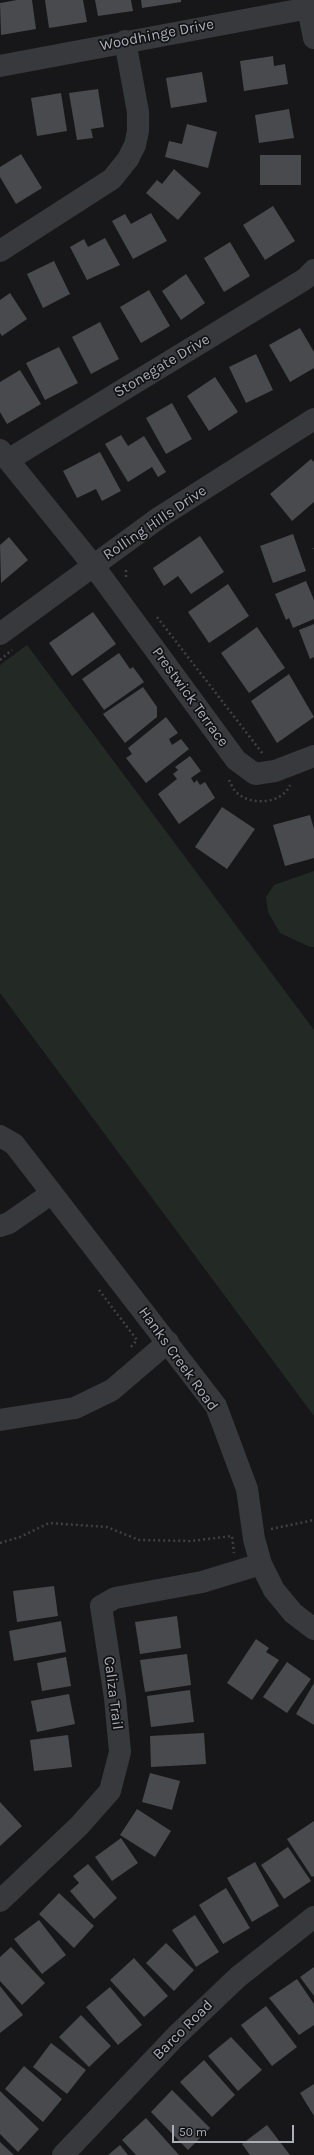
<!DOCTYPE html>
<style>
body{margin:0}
#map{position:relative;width:314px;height:2155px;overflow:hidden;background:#171719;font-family:Karla,sans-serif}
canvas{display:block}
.scale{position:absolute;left:172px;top:2125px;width:122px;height:18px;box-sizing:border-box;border:2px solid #aaaeb7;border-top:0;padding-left:5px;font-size:12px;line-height:14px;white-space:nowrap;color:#aaaeb7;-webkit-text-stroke:3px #121214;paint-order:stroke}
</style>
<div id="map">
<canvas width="314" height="2155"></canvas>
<div class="scale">50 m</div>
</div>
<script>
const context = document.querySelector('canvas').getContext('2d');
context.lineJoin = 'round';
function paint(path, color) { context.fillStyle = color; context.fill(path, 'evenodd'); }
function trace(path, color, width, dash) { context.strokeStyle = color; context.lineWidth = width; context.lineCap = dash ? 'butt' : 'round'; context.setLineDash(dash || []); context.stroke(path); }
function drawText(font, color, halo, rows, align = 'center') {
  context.font = font + ' Karla,sans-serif'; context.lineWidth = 3.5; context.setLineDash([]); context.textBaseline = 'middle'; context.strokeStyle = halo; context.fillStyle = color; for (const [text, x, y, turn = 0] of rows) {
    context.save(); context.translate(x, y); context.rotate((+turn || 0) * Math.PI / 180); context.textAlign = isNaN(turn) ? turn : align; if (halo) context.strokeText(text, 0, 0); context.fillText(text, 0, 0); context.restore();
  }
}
paint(new Path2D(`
 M27 645 314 1030V1416L0 993V665Z
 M314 871V947H310L280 933 268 912 266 897 274 885Z`), '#232a25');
paint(new Path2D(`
 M17 0H32L36 29 1 35 0 3Z
 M45 0H83L87 22 49 28Z
 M95 0H131L133 11 98 16Z
 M141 0H181V2L142 8Z
 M273 56 274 66 285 64 288 84 244 91 240 61Z
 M202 72 207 102 171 108 166 78Z
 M98 89 104 127 91 129 93 138 77 140 69 93Z
 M61 93 67 131 37 136 31 98Z
 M289 109 294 138 259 143 255 115Z
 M187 124 217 132 208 168 165 157 169 141 182 144Z
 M21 154 42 188 16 204 0 177V167Z
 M260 155H301V185H260Z
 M174 169 201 193 178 220 146 193 157 180 162 184Z
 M273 206 295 241 265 260 243 225Z
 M151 213 167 241 133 259 112 221 125 214 131 224Z
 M105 238 120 265 87 280 70 247 84 239 88 247Z
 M230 242 250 276 224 292 204 258Z
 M54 261 70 294 43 308 27 274Z
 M186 274 205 303 181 320 162 291Z
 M149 290 170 326 141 343 120 307Z
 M10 293 27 319 2 336 0 333V300Z
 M100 322 119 359 91 374 72 337Z
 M300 328 314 352V368L290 382 269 345Z
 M59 347 78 383 45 400 26 363Z
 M256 354 273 390 246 403 229 367Z
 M20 370 41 404 7 424 0 412V382Z
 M215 377 238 412 209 431 187 396Z
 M172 403 192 439 166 454 146 418Z
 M121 435 128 446 144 436 166 472 158 477 152 467 128 482 105 444Z
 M100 452 121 491 102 501 96 489 77 498 63 471Z
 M311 459 314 462V502L292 521 270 494Z
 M293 534 306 571 273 583 260 546Z
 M200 536 224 572 191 594 178 576 164 586 153 568Z
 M9 537 28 560 1 583 0 545Z
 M306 581 314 600V619L293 628 289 618 286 620 275 594Z
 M228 584 249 616 209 643 188 612Z
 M93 612 116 644 72 676 49 643Z
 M314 624V657L310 659 299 630Z
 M257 627 285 668 249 693 221 653Z
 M119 653 130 669 133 667 144 682 104 710 82 679Z
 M289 674 314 717 277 743 251 701Z
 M143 687 157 707V717L125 743 103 714Z
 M166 717 178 733 169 739 172 745 181 739 189 749 146 783 126 758 132 754 128 748Z
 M190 756 201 771 191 778 194 783 197 780 200 785 205 782 215 798 179 824 158 794 177 779 173 774 178 770 175 767Z
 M222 807 255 829 227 869 195 847Z
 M310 815 314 829V858L285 866 273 825Z
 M54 1586 58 1616 17 1622 13 1591Z
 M177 1616 181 1648 140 1654 135 1622Z
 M61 1621 66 1652 14 1661 9 1631Z
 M256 1639 269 1648 266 1652 279 1660 252 1700 227 1683Z
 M187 1654 191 1685 145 1692 140 1660Z
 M66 1657 71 1686 42 1691 37 1663Z
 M287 1662 311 1679 287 1713 263 1697Z
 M314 1683V1725L296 1714Z
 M190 1690 194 1722 151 1727 147 1696Z
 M69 1694 75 1724 37 1732 31 1701Z
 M204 1733 206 1764 151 1767 150 1736Z
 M68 1735 72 1767 34 1771 30 1740Z
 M150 1773 180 1781 172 1810 142 1802Z
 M0 1802 22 1826 0 1846Z
 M137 1809 171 1831 155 1857 120 1835Z
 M314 1821V1876L312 1877 287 1839Z
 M121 1838 138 1863 112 1881 95 1857Z
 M288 1847 311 1881 284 1899 261 1865Z
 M255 1862 279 1906 252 1922 227 1878Z
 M88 1864 117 1898 94 1919 70 1891 79 1883 73 1876Z
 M226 1888 250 1928 223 1944 199 1905Z
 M59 1893 94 1926 74 1948 39 1914Z
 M195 1915 219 1952 196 1967 172 1930Z
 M39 1920 66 1955 42 1974 14 1939Z
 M166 1943 194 1970 174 1991 146 1963Z
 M11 1947 45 1983 22 2005 0 1981V1957Z
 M134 1958 168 1996 144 2017 110 1980Z
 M314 1967V1996L300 1977Z
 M297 1979 314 2004V2025L299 2035 269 1998Z
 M0 1986 23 2015 0 2033Z
 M110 1987 142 2025 118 2045 86 2007Z
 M266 2006 297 2047 272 2066 241 2025Z
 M81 2015 111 2046 89 2067 59 2037Z
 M231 2037 262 2070 238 2091 208 2056Z
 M51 2043 86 2070 67 2094 33 2067Z
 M204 2060 235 2095 212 2117 180 2082Z
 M24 2066 62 2099 43 2122 5 2089Z
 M314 2084V2116L300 2093Z
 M172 2090 210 2128 188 2150 151 2112Z
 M0 2091 39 2129 18 2152 0 2134Z
 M146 2118 179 2155H136L122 2140Z
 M267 2125 290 2155H250L242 2144Z
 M0 2142 14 2155H0Z
 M120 2145 128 2155H108Z`), '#494a4e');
trace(new Path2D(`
 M314 548V549
 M126 577V570
 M157 617 263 754
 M0 660 12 650
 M229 780C231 784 234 791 237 793 251 806 282 804 290 785
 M99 1290 137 1340 130 1348
 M271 1529 314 1520
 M0 1543 20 1537 49 1523 107 1527 139 1540 192 1541 232 1536 234 1553`), '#3f4044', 2.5, [2, 3]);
trace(new Path2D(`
 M308 8 314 38
 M0 66 314 7
 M0 251 112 179 128 159 135 145 138 131V112L125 41
 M0 450 93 565 236 760 255 774 275 771 314 756
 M8 460 305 279 314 270
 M0 634 160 517 314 419
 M0 1136 14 1144 216 1406 247 1489 254 1539 261 1564 274 1590 293 1613 314 1629
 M0 1226 9 1223 52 1193
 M0 1420 75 1408 112 1390 168 1342
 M0 1901 79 1826 110 1791 120 1752 115 1698 101 1606 115 1598 202 1582 261 1564
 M63 2155 176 2036 238 1977 314 1917`), '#38393d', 22);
drawText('15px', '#aaaeb7', '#121214', [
 ["Woodhinge Drive",157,35,-11],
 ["Stonegate Drive",162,366,-31],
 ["Rolling Hills Drive",155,523,-34],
 ["Prestwick Terrace",190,697,54],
 ["Hanks Creek Road",178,1359,54],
 ["Caliza Trail",113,1693,83],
 ["Barco Road",183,2030,-45]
]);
</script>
